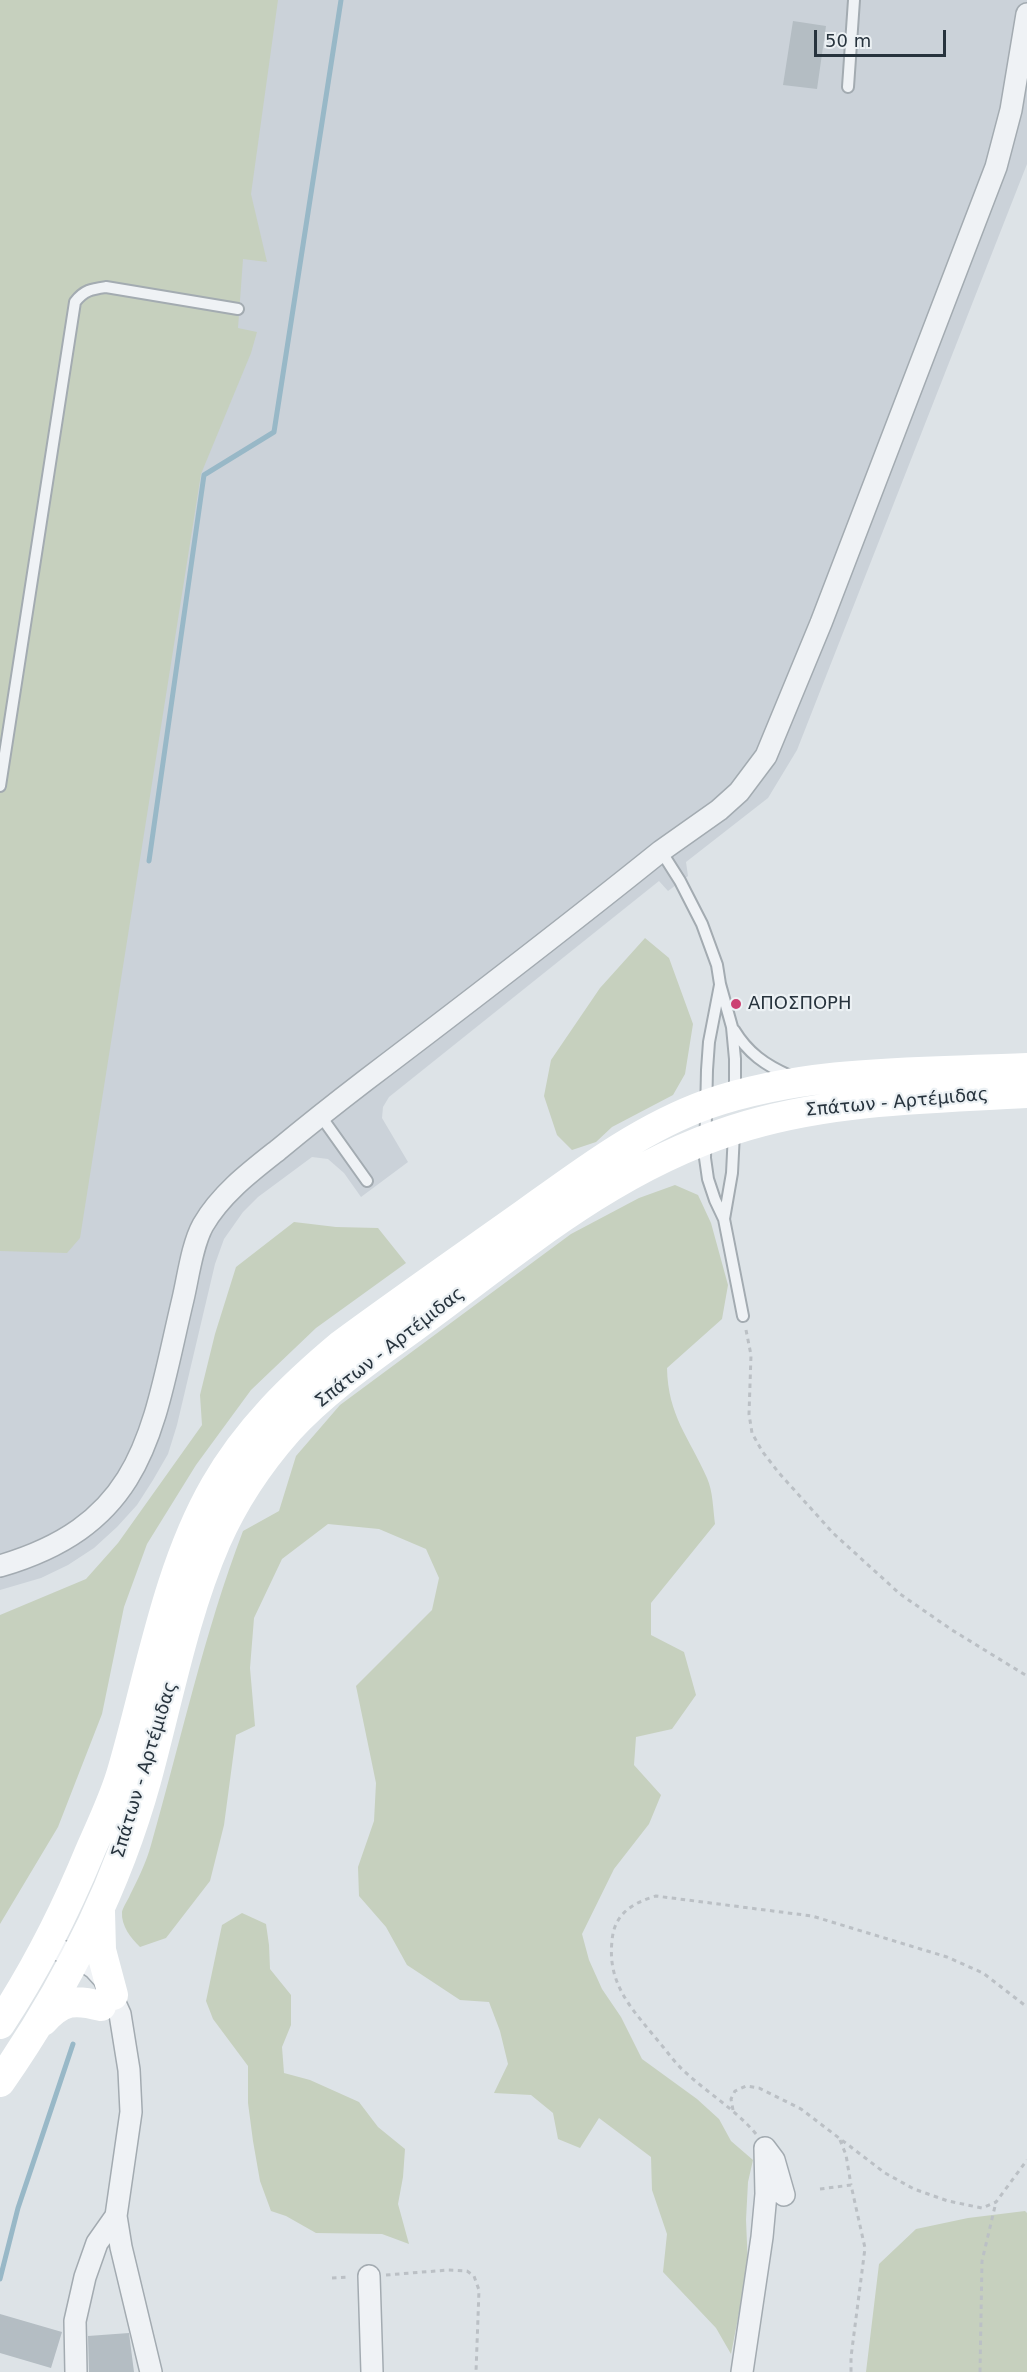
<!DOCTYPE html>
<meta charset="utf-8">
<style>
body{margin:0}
#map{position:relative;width:1027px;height:2372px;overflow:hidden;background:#dde3e7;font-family:"DejaVu Sans",sans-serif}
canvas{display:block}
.scale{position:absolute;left:814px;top:30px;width:132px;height:27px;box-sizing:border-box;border:3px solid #27333d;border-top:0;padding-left:8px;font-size:18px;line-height:21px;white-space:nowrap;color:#27333d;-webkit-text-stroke:4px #ecf1f4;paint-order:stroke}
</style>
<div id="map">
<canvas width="1027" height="2372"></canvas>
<div class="scale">50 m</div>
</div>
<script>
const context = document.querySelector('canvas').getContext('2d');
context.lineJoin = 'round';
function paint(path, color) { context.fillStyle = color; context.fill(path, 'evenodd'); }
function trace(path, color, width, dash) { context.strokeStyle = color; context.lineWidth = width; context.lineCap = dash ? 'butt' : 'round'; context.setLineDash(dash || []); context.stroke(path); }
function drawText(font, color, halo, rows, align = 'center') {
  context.font = font + ' "DejaVu Sans",sans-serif'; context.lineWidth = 4.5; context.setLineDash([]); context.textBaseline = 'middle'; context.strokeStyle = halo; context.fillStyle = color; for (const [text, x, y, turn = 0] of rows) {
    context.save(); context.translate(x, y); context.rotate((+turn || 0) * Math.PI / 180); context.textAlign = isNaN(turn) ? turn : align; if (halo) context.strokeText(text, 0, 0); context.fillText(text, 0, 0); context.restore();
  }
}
paint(new Path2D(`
 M0 0H1027V164L797 750 768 798 686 862 688 876 668 891 659 881 389 1097 383 1107 382 1118 408 1162 361 1197 344 1173 328 1159 312 1157 258 1197 243 1212 224 1239 215 1264 177 1425 168 1454 153 1480 137 1505 117 1527 94 1548 68 1565 41 1578 0 1590Z`), '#cbd2d9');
paint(new Path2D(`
 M0 0H278L251 194 267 262 243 259 238 328 257 332 251 353 201 474 80 1238 67 1253 0 1251Z
 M645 938 669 958 693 1024 685 1074 673 1095 612 1127 596 1142 572 1150 557 1135 544 1096 551 1060 600 988Z
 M675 1185 698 1195 711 1223 728 1285 722 1319 667 1368C668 1416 689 1437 707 1478 713 1491 713 1510 715 1524L651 1603V1635L684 1652 696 1695 672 1729 636 1737 634 1765 661 1795 649 1824 614 1869 582 1934 589 1960 602 1989 621 2017 642 2059 697 2099 719 2119 731 2141 753 2160 748 2182 746 2220 748 2267 731 2354 716 2328 663 2272 667 2234 652 2190 651 2157 599 2118 580 2148 558 2139 553 2113 531 2095 494 2093 508 2064 500 2031 489 2002 460 2000 407 1965 386 1927 359 1896 358 1867 374 1821 376 1783 356 1686 432 1610 439 1578 426 1549 379 1529 328 1524 282 1559 254 1618 250 1668 255 1726 236 1735 224 1825 210 1881 166 1938 140 1947C131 1938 121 1926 122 1912 123 1907 128 1900 130 1895 138 1879 146 1863 151 1845 181 1740 204 1633 243 1531L279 1511 296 1456 340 1405 571 1234 639 1198Z
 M294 1222 336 1227 378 1228 406 1263 316 1328 251 1390 196 1465 147 1544 124 1607 102 1714 58 1827 0 1924V1615L86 1579 118 1543 202 1425 200 1395 215 1334 236 1267Z
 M242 1913 266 1924 269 1945 270 1969 291 1995V2025L282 2047 284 2073 310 2080 359 2102 378 2127 405 2149 403 2177 398 2204 409 2244 382 2234 316 2233 286 2216 271 2211 260 2181 253 2141 248 2103V2066L213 2019 206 2001 222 1925Z
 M1025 2211 1027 2213V2372H866L879 2264 916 2229 968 2218Z`), '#c6d0be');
trace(new Path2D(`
 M149 861 204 475 274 432 341 0
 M0 2279 18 2208 73 2044`), '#98b8c7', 5);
paint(new Path2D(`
 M793 21 826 26 817 89 783 85Z
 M0 2314 62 2332 51 2368 0 2353Z
 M129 2333 134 2372H89L88 2336Z`), '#b4bdc3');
const lane = new Path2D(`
 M848 87 854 0
 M0 786 75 302C84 290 92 289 106 287L238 309
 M661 851 680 881 702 924 717 965 720 984 732 1027 735 1059V1093
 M720 985 709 1042 707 1070 705 1158 708 1179 715 1200 724 1219 743 1316
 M734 1030C748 1053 765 1065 790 1076
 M320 1115 367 1181
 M724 1219 732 1173 734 1133`);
const street = new Path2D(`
 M0 1566C147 1523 152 1429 183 1299 188 1278 192 1245 203 1225 221 1194 250 1172 278 1150 307 1126 336 1103 366 1080 465 1005 564 929 661 851L719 810 739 792 766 756 821 623 996 167 1011 110 1027 14
 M47 1946 76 1956 94 1968 104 1979 120 2014 129 2070 131 2112 116 2216 121 2247 151 2372
 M369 2276 372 2372
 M76 2372 75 2321 85 2277 97 2243 116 2216
 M742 2372 762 2237 766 2194 765 2148 774 2160 784 2195`);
trace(lane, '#a3abb1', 14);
trace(street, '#a3abb1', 24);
trace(new Path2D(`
 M746 1330 751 1355 749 1414 752 1433 762 1451 779 1473 833 1533 900 1594 952 1630 1027 1676
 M733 2110 731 2099 735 2091 746 2086 759 2088 801 2109 885 2173 914 2189 948 2201 982 2208 996 2202 1027 2160
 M756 2134C735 2109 706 2092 683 2070 674 2062 667 2051 659 2042 633 2010 607 1985 612 1941 614 1914 632 1903 656 1896L812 1916 947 1957 983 1973 1027 2007
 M840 2140 846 2155 851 2185
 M820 2189 851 2185 865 2248 851 2357V2372
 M386 2275 448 2270 467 2271 474 2276 479 2290 476 2372
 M332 2278 350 2277
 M980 2372 982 2261 996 2202`), '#bbc0c5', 3, [4.5, 4.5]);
trace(lane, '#eff2f5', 10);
trace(street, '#eff2f5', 21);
trace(new Path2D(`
 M100 1912 101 1950 113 1995
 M43 2021C62 2000 74 1999 101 2006
 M0 2024C36 1969 65 1912 90 1851 101 1826 113 1801 121 1775 149 1681 166 1571 215 1486 247 1430 292 1386 341 1345 402 1300 464 1257 526 1213 583 1172 641 1128 708 1104 810 1069 920 1073 1027 1068
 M0 2082C64 1990 116 1889 146 1781 168 1701 183 1617 216 1541 234 1500 259 1463 288 1430 330 1384 385 1349 434 1312 529 1241 618 1167 733 1130 828 1099 928 1099 1027 1093`), '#fff', 30);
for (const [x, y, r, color] of [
 [736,1004,6,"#cc4172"]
]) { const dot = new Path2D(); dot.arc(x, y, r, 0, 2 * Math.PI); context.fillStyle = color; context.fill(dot); trace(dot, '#ecf1f4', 2); }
drawText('18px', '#27333d', '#ecf1f4', [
 ["ΑΠΟΣΠΟΡΗ",748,1004]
], 'left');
drawText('18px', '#27333d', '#ecf1f4', [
 ["Σπάτων - Αρτέμιδας",897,1103,-5],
 ["Σπάτων - Αρτέμιδας",390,1348,-38],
 ["Σπάτων - Αρτέμιδας",145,1770,-73]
]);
</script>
